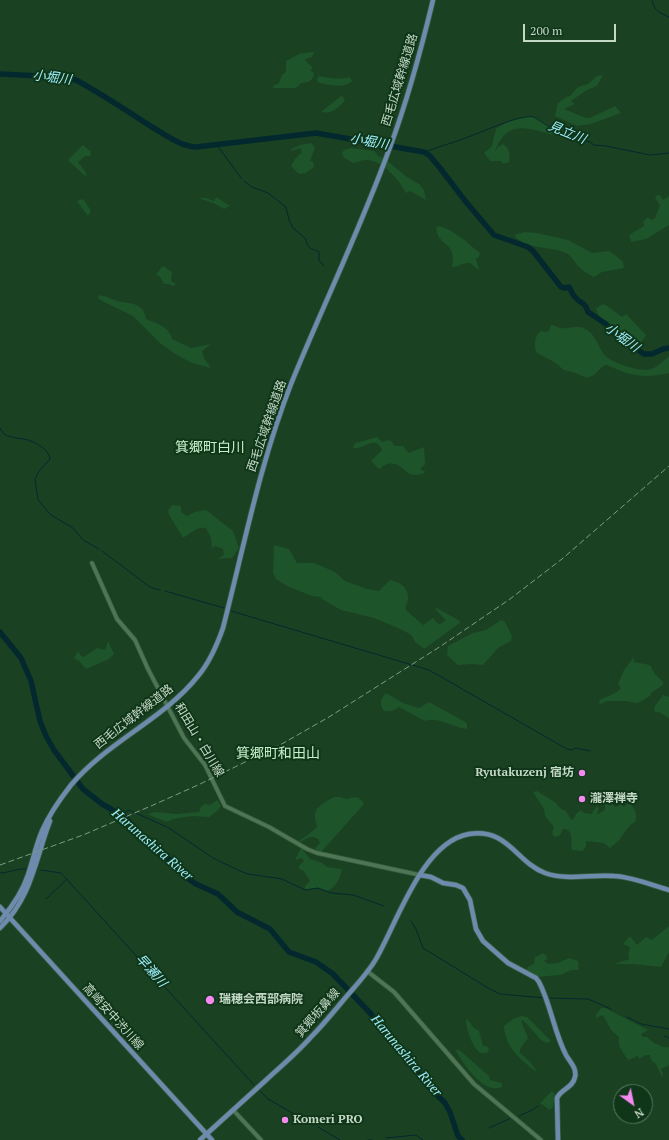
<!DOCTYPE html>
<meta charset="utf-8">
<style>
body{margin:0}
#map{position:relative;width:669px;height:1140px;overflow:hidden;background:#1b4123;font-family:"PT Serif",serif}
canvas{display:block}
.north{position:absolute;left:613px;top:1084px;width:40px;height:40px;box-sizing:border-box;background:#103619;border:1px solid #58775e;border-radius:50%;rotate:147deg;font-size:11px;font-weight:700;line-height:16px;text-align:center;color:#c3d8c5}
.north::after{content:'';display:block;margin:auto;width:14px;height:18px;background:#f489f0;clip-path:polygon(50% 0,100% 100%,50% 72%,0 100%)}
.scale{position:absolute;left:523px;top:24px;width:93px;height:18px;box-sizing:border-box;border:2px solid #c3d8c5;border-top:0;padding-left:5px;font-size:12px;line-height:14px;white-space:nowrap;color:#c3d8c5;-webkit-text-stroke:3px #103619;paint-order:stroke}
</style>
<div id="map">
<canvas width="669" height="1140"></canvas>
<div class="north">N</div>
<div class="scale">200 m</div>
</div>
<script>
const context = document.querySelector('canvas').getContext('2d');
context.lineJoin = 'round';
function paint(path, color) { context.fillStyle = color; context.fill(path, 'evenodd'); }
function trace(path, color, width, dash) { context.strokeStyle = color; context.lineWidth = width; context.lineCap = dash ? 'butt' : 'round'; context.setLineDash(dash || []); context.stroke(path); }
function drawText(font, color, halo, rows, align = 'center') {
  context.font = font + ' "PT Serif","Noto Sans JP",serif'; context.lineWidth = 4; context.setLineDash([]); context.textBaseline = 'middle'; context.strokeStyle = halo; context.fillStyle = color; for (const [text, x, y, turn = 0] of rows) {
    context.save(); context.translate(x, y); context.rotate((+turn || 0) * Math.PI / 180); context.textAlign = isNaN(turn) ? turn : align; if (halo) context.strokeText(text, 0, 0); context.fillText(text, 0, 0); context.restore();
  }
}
paint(new Path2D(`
 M311 52H314L312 57 305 59 306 61 313 68 310 70 314 73C313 82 308 82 301 83L296 88H275L272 87 279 83 282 75 286 72V61L299 54Z
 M603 75 597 86 587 90 571 101 575 104 564 109 586 118H590L615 106 621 113 591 124 577 126 555 116 558 103 566 97 570 96 578 87 588 84 597 76Z
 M319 76C330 78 339 80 350 77L352 81C344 89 327 85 318 82L317 79Z
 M341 96 343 97 345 100C338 109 332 114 321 112Z
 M529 116 537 118 559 132 582 136 584 139 581 142 577 141C569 139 561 138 553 135 534 130 512 120 500 141 497 145 496 148 495 152L498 147 503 144C510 149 510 154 509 162L503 164 501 161H490L484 153 492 146 496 129C507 121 516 118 529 116Z
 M311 143 315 148 310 161 313 162 314 167 306 173 299 174 291 166 295 159 302 152 300 148 292 151 291 149 301 145Z
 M83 145 91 152 90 156H85L78 162 87 174 85 176 68 160Z
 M351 148 374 151 378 156 385 159 407 177 419 184 424 190 426 200 410 191 406 193C399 180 383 160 366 160 362 160 357 162 353 163L343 157 342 153 344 150Z
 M657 195H660L663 200 669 196V225L646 239 631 242 629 235 644 226 643 222 647 218H649L652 220 655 218 660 205 655 198Z
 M216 197 230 206 224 209 213 203 198 198H206L214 201Z
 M83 199 90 209V214L87 215 77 201Z
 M439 226C455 230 467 243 480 253L479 257 476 259 479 270C475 268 473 263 468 263 462 263 458 267 452 267 457 239 438 249 436 227Z
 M525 232 537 233 568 240 592 253 609 251 615 255 623 262 624 268 602 272 594 277C588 274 583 271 578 266 575 263 572 257 568 254 551 245 526 251 514 235Z
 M163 266 172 272 171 281 176 284 174 286 169 284H164L160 277 156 274Z
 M99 295C106 296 111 299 117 301 130 304 144 302 146 319 156 323 170 327 172 339L191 348 211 344 202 351 204 358 211 368 192 363 175 354 160 343 133 316 102 301 98 298Z
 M603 304 607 306 622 317 626 314 646 335 637 348C625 338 599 324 596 308Z
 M551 325C555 325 556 327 560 328 570 330 578 323 587 330 595 335 598 345 603 353 608 362 641 373 651 369 658 367 664 360 669 356V373C644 379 630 376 607 365L603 366 594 375 587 378 573 372 564 370 554 362 537 353 535 348V342L537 335 541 331 546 332 549 331Z
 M377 437 382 442 390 440 395 446H403L409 453 424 447 425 464 420 469 426 472C403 483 406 460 387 464 384 465 381 468 379 469L371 461 382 450C374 434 365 450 353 448L354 445 356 443Z
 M172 505 181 506V512L187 516 195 512 206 510 233 531 239 548 232 558 217 559 224 555 223 549 219 547 214 546 212 549 211 538 206 528C198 526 190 533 183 538 181 533 168 515 168 511 169 509 171 507 172 505Z
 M274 545 289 549 297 563H314L335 572 345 581 367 589 379 591 390 580C401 583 409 587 408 600 407 604 405 605 406 610L423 625 433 618 437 623 440 624 446 620 435 609 437 608C445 613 453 616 461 622L424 649 415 642 412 636 408 633 398 628 374 618 341 610 322 599 321 597 312 596 287 586 276 579 273 573Z
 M501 620 505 622 512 636 511 641 498 648 483 665 472 664 458 665 447 655 448 646 473 633 486 630Z
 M108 641 114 654 109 659 86 669 79 661 74 658 78 651 81 656 84 657 97 648 105 650Z
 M634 657V662L650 665 655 674 663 682V685L651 693 650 696 640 702 635 703 627 701H607L600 704 599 702 600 700C607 696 617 694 621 688L618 684 624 670Z
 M386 693 403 703 419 708 429 702 467 723V729C455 728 436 716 425 721L399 707C394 711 390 712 384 711 379 705 380 699 386 693Z
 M663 695 669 697V718L659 712H655L654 707Z
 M537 791 556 803 561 809 566 811 570 818 573 820 576 814 581 810 584 813 592 814 593 811 597 806 599 809 597 814H598L605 810V803L609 802 616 807 621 804 624 807 627 804H631C635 811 638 814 635 822 629 825 626 831 622 836 619 841 614 844 610 848L604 843 586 841V847L582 851 572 850C570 841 575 830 563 829L560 835 555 837 552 834 554 827 545 816 544 809 533 792Z
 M334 797H340L347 799C355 796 360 796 364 804L322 851H317L315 848 320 843 318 839C311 835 307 838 301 842L299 841C305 836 311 833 317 827 317 823 314 819 315 814 316 806 327 801 334 797Z
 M217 800 221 806 217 811 209 817 192 816 173 819 167 822 147 814 155 812 176 814 199 812 201 807 205 804 210 805Z
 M301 848 310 859 322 863 327 867 342 869C340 879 337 885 328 891L317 888 305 890V886L310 881 304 871 299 869V866L304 861 302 858 295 860Z
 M669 926V952L661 967 633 964H614L630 959 628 956 630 947 623 944 630 936 637 945 646 937 652 940Z
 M544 953 548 959 545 960 544 961 546 962 548 964 558 963 569 958 578 961 579 970H572L560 975 536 977 526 971 528 967 534 964 535 957Z
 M601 1008H605L648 1030 641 1034 643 1037H647L654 1043C659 1044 663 1049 669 1047V1065L661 1069 663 1074 662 1077 656 1064 651 1060 650 1055H646L639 1059 638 1056 628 1060C623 1052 617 1046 619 1037L611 1030 603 1015 596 1018V1015Z
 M522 1016 527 1017 551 1041 547 1043 541 1040 523 1020 521 1021 528 1038 520 1049V1053L530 1062 538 1073C521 1060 505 1048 504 1026L513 1019Z
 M467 1019 474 1028 479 1031 483 1046H487L489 1049 487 1053H480C472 1046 467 1032 466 1021Z
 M458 1049 489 1076 490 1080 502 1083V1087C483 1095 464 1064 456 1051Z
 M552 1091 555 1094 553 1107 550 1110 540 1103Z`), '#1d542a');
trace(new Path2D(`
 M652 0C655 12 659 12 669 17
 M217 145 241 178
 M424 152C441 146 459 141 476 134 489 129 522 114 534 117L556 131 569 135H578L585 141 590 142 594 145 606 146 650 155 669 153
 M244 181 252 187 268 193 286 207 289 220 293 228 306 239C307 249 311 248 319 252V260L324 266
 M0 428C1 430 2 432 3 433 9 438 18 438 24 439 34 441 49 449 50 459L39 471 35 479 38 500 51 515 73 528 83 540 99 549
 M102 551 150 587 160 590
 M165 591 224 608
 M231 611 429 670 567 749 571 750 576 748 590 751
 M115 811 125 812 129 810 169 828 213 858 240 871 248 874 282 879 305 890 318 888 331 893 353 895 384 906
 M41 870 61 873 254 1085
 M0 873C9 873 17 868 26 869
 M46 899 67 879
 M411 921 416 929 423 948 488 988 500 994 545 998
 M548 998 588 999 611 1009
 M627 1017 641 1024 669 1029
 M664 1036 669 1038
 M260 1091 268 1099 313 1125
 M519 1116 532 1110 538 1106
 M318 1127 340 1140
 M489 1128 509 1119
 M386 1138 416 1135 423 1140
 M368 1140H372`), '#03292f', 1);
trace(new Path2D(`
 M0 74 59 77 76 80C102 94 127 111 152 127 166 135 180 146 196 147L316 133 424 152 430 156 440 168 466 202 494 235 528 247 533 251 561 287 565 288 569 287C571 290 572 294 575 297 580 304 585 301 588 312L606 324 615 334 644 354H652L663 349 669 348
 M0 632 21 658 31 681 40 721 46 736 54 750 83 789 102 804 125 817 155 850 173 862 190 880 196 884 218 894 237 912 270 929 289 952 316 962 333 974 371 1014 428 1086 445 1103 450 1112 458 1136 462 1140`), '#03292f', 5.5);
const minor = new Path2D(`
 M92 563 117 619 135 640 148 669 184 738 205 765 225 806 269 827 307 849 317 853 420 875
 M367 971 394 992 474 1084 541 1140
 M233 1110 261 1140`);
const major = new Path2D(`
 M420 875 431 877 443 883 456 885 463 888 470 900 476 929 483 941 508 963 536 978 539 982C551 1005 554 1032 566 1055 570 1062 577 1068 575 1077 573 1088 561 1089 557 1098L558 1140
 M0 907 212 1140
 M0 921C12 907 22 893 28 875 33 860 36 845 42 831 49 815 60 799 71 785 107 742 164 719 198 676 210 662 217 645 223 628 244 546 260 463 291 384 323 305 361 228 390 147 408 99 421 50 433 0
 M0 928C32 897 35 860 50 821
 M200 1140C222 1120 244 1100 265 1081 281 1066 297 1053 311 1037 324 1024 335 1010 346 997 356 985 368 973 376 959 397 923 422 842 469 834 508 828 516 862 545 873 567 881 591 874 614 876 633 877 651 885 669 890`);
trace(minor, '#3a5c42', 5);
trace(major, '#3a5c42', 6);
trace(minor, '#4e7554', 3.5);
trace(major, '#6d8cad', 4.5);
trace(new Path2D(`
 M0 865 83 835 151 806 198 785 280 745 329 717 441 646 510 599 562 559 669 466`), '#7f9b83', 1, [6, 3]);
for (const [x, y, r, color] of [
 [582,773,4,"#f489f0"],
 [582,799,4,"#f489f0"],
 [210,1000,5,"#f489f0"],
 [285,1120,4,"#f489f0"]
]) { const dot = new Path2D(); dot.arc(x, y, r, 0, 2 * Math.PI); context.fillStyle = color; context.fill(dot); trace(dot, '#103619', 1.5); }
drawText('12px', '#c3d8c5', '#103619', [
 ["西毛広域幹線道路",400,80,-73],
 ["西毛広域幹線道路",267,426,-71],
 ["西毛広域幹線道路",134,717,-38],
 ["和田山・白川線",199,740,59],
 ["箕郷板鼻線",318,1013,-49],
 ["高崎安中渋川線",113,1017,48]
]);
drawText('bold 12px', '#c3d8c5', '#103619', [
 ["Ryutakuzenj 宿坊",574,773,"right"],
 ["瀧澤禅寺",590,799],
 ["瑞穂会西部病院",219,1000],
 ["Komeri PRO",293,1120]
], 'left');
drawText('italic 13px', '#9eeffc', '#103619', [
 ["小堀川",52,78,7],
 ["見立川",567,133,22],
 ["小堀川",369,142,10],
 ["小堀川",622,338,36],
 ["Harunashira River",152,845,41],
 ["早瀬川",151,971,48],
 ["Harunashira River",406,1056,50]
]);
drawText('14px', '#c5f0ca', '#103619', [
 ["箕郷町白川",210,448],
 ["箕郷町和田山",278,754]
]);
</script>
